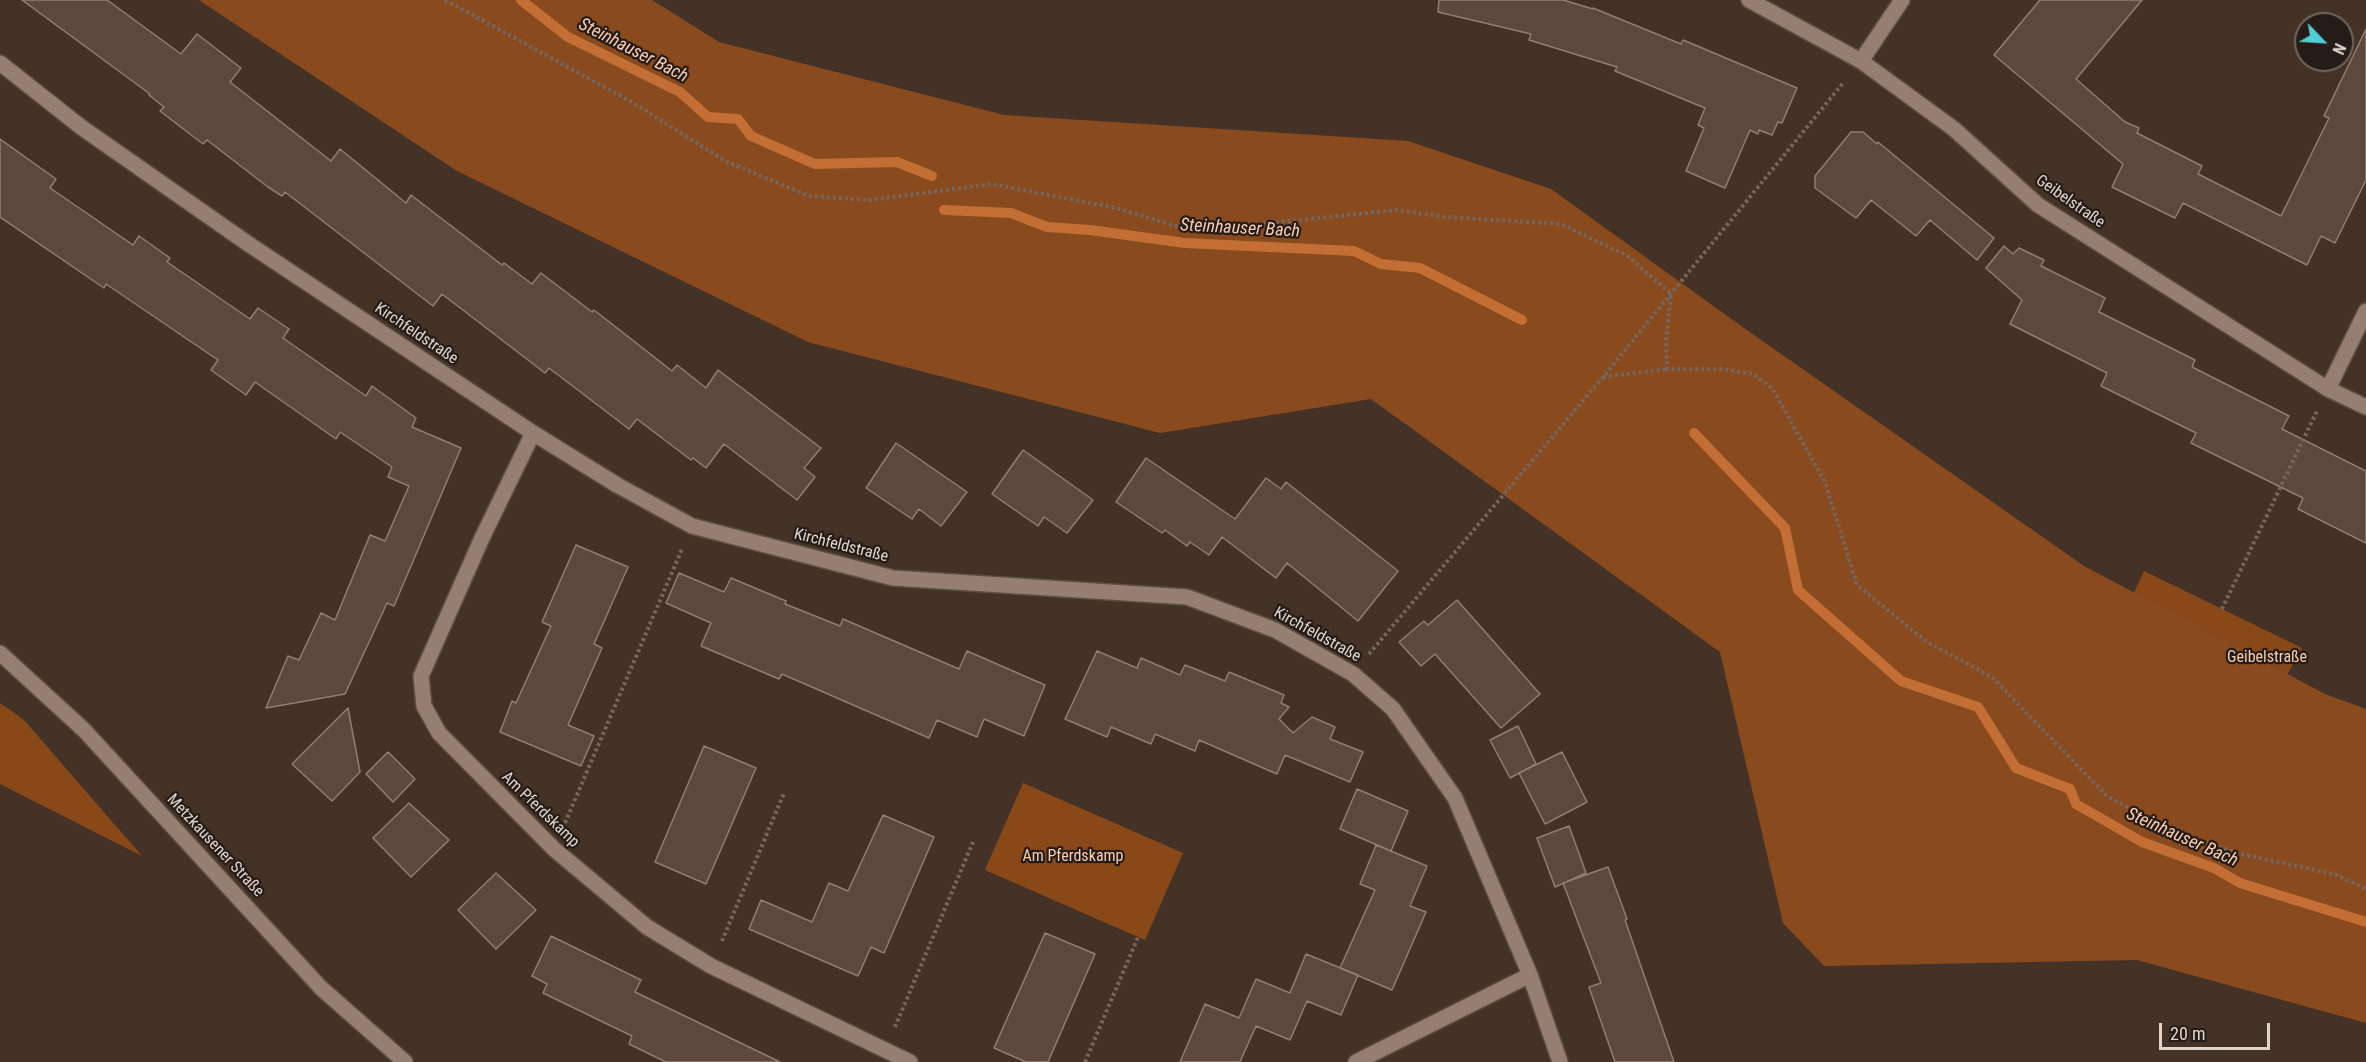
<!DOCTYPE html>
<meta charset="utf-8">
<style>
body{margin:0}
#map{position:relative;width:2366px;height:1062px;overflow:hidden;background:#453227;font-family:"Roboto Condensed",sans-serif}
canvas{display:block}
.north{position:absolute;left:2294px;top:12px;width:60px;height:60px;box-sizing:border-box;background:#251c17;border:2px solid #706660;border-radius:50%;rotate:115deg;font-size:16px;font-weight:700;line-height:24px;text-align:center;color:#e0d4cd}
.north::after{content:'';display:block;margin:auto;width:21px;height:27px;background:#52ccd5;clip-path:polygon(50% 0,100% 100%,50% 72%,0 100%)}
.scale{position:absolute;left:2159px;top:1023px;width:111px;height:27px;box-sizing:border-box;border:3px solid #e0d4cd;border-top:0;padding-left:8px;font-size:18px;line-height:21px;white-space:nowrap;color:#e0d4cd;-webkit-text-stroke:4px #251c17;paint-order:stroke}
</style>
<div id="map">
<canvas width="2366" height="1062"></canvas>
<div class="north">N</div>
<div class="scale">20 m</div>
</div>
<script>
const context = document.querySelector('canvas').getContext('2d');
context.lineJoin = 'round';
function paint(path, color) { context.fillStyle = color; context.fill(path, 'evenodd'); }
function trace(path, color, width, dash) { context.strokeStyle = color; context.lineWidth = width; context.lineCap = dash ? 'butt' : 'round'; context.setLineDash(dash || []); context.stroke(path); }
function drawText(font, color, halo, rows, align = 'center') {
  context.font = font + ' "Roboto Condensed",sans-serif'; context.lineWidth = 4.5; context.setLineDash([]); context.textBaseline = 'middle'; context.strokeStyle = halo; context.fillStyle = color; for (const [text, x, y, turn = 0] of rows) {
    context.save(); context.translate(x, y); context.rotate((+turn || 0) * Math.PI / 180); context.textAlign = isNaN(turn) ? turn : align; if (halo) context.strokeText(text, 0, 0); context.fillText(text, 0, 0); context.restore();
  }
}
paint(new Path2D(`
 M2144 571 2302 648 2278 691 2125 612Z
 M0 703 24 720 142 856 0 784Z
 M1023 783 1183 853 1145 940 985 870Z`), '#894818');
paint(new Path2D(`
 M199 0H652L719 42 1004 115 1408 141 1551 189 1744 328 2084 566 2325 694 2366 709V1023L2137 960 1824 966 1783 923 1720 652 1371 399 1160 433 808 342 457 171Z`), '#894a1e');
trace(new Path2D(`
 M521 0 568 37 680 92 708 117 738 119 751 136 815 164 897 162 932 176
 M944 210 1011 213 1047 227 1090 230 1185 243 1354 251 1381 264 1420 268 1522 320
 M1694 433 1785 528 1798 590 1901 681 1978 707 2016 768 2070 789 2076 804 2142 842 2214 868 2240 883 2366 922`), '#c26e34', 10);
const building = new Path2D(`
 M22 0H107L181 54 197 34 241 68 230 82 331 161 340 149 406 203 411 195 502 265 504 263 532 284 541 273 592 312 594 310 672 371 677 365 706 388 718 370 821 448 804 468 815 477 797 500 724 444 706 468 693 458 691 460 637 419 629 429 549 368 545 373 442 294 433 306 285 192 282 196 268 187 207 140 203 144 160 111 164 107 149 95 150 94Z
 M1439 0H1563L1593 9V8L1681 44 1683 40 1797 88 1782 123 1778 122 1772 135 1759 130 1758 134 1750 130 1725 188 1686 171 1704 128 1698 125 1705 108 1615 71 1617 67 1529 40 1531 34 1438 12Z
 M2040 0H2142L2076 79 2125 122 2139 128 2137 133 2202 166 2198 174 2281 216 2329 118 2324 116 2366 29V180L2335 243 2321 236 2307 265 2183 203 2175 218 2112 187 2123 164 1994 55Z
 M1851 132H1863L1877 144 1878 142 1994 238 1977 260 1930 220 1916 236 1871 200 1856 218 1815 188V176Z
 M0 139 56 179 50 188 133 245 139 236 170 258 167 262 250 319 258 308 289 329 283 338 366 396 372 386 416 418 412 427 461 448 394 606 387 603 345 694 266 708 288 656 299 660 321 613 335 620 370 535 385 541 409 486 388 477 392 467 340 432 336 439 255 382 246 395 211 370 218 360 106 284 104 288 0 217Z
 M2004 246 2013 254 2019 248 2044 260 2041 266 2105 298 2099 312 2195 360 2192 367 2289 416 2282 429 2366 471V543L2298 509 2303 498 2191 443 2196 433 2101 386 2107 373 2010 324 2022 300 1986 268Z
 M896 443 967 492 941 526 919 509 912 519 866 488Z
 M1023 450 1093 500 1067 533 1044 517 1038 526 992 494Z
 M1146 458 1235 519 1266 478 1281 489 1286 482 1398 571 1358 621 1287 563 1276 578 1222 537 1209 555 1190 542 1187 546 1165 530 1162 533 1116 502Z
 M576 545 628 567 594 644 602 648 568 725 594 736 581 766 500 732 512 701 516 703 551 626 542 622Z
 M679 573 724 592 731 578 786 601 785 604 840 626 843 619 959 669 967 651 1045 685 1024 736 984 719 977 737 937 720 929 738 782 674 779 679 701 646 711 623 666 603Z
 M1457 600 1540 694 1501 728 1435 654 1421 666 1399 642 1424 621 1428 625Z
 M1097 651 1137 668 1141 658 1180 675 1185 665 1225 681 1229 672 1284 695 1281 703 1289 707 1279 719 1293 733 1312 717 1335 727 1330 739 1363 752 1350 782 1285 755 1277 774 1199 740 1195 751 1155 734 1151 744 1111 727 1107 737 1065 719Z
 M348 708 360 772 332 801 292 764Z
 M1518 726 1536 764 1510 778 1490 740Z
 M704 746 756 768 706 884 655 862Z
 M388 752 415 779 393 802 366 774Z
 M1562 752 1587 802 1545 824 1519 773Z
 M1357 789 1408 811 1391 851 1340 829Z
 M409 803 449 840 411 877 373 838Z
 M883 815 934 837 884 953 871 947 858 976 749 929 761 900 812 922 829 883 848 891Z
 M1569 826 1586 873 1555 887 1537 838Z
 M1376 845 1427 866 1410 906 1426 912 1392 990 1340 968 1375 890 1360 884Z
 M1608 867 1627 919 1625 920 1674 1062H1615L1589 987 1601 983 1563 883Z
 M496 873 536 910 496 949 458 910Z
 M1045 933 1095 954 1048 1062H1026L994 1048Z
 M551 936 641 980 635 992 780 1062H666L629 1044 632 1036 543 993 547 984 532 976Z
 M1306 954 1358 975 1341 1015 1307 1001 1290 1040 1256 1026 1240 1062H1180L1205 1004 1239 1018 1256 979 1290 993Z`);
paint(building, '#5c483c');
trace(building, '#937d70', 1.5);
const street = new Path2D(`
 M1749 0 1861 61 1954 129 2038 205 2328 389 2366 407
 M1861 61 1902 0
 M0 63 81 127 247 243 533 433 617 485 692 526 893 578 1187 597 1275 630 1353 674 1393 709 1455 798 1530 975 1560 1062
 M2328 389 2366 311
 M533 433 482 538 421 676 424 706 439 733 554 849 647 927 711 966 910 1062
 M1356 1062 1530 975`);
const secondary = new Path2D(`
 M0 653 84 730 321 988 405 1062`);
trace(street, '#5e4e44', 18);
trace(secondary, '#5e4e44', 18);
trace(new Path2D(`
 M445 0 632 102 725 161 809 196 871 200 992 184 1116 208 1192 231 1396 210 1447 217 1561 224 1628 256 1671 294 1666 342 1667 369H1722L1753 374 1772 388 1825 482 1857 585 1927 642 1992 677 2107 796 2175 833 2241 854 2334 874 2366 889
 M1603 377 1667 369
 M2222 609 2317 411
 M1369 654 1603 377 1843 83
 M565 823 682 549
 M722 941 784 793
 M895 1027 973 842
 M1085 1062 1138 937`), '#77665d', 4, [3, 3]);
trace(street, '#957f72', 15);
trace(secondary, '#957f72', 15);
drawText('16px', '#e0d4cd', '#251c17', [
 ["Geibelstraße",2070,202,35],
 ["Kirchfeldstraße",416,334,34],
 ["Kirchfeldstraße",841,546,14],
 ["Kirchfeldstraße",1317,635,29],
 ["Am Pferdskamp",540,810,44],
 ["Metzkausener Straße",215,846,47]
]);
drawText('16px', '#faccb1', '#251c17', [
 ["Geibelstraße",2267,658],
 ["Am Pferdskamp",1073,857]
]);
drawText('italic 18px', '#f9ccb1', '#251c17', [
 ["Steinhauser Bach",633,51,27],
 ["Steinhauser Bach",1240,229,3],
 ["Steinhauser Bach",2182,838,24]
]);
</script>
